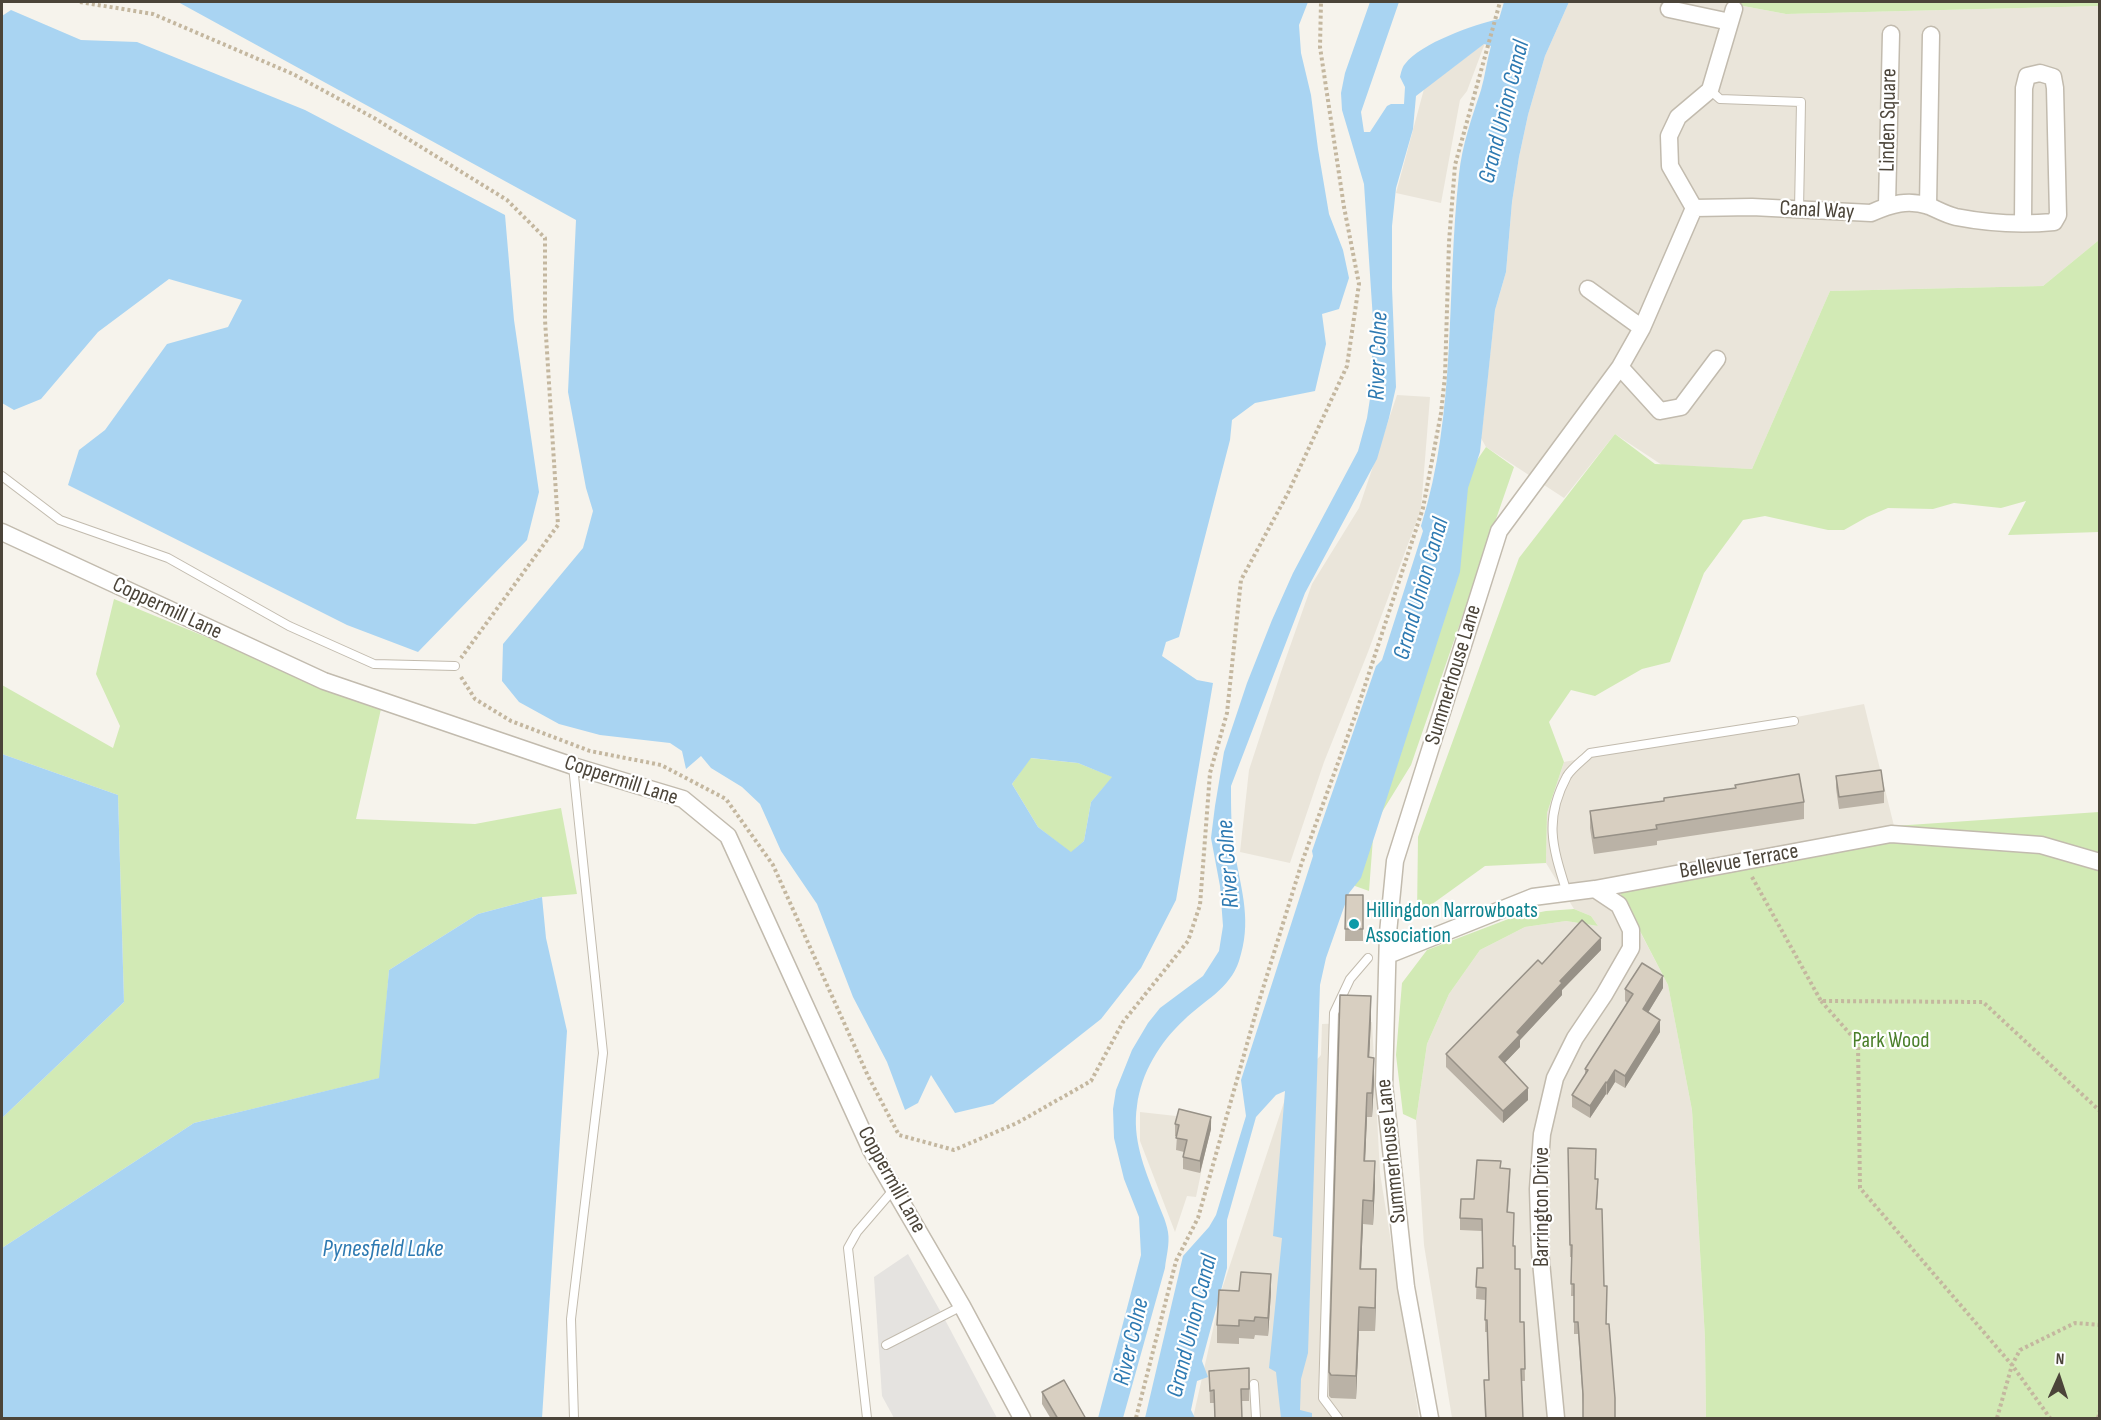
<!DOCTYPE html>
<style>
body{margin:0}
#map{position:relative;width:2101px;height:1420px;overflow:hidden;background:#f6f3ec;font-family:"Sofia Sans Condensed",sans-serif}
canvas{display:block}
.frame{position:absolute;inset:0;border:3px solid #4b4439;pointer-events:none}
.north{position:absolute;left:2029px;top:1348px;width:60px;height:60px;-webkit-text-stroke:4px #fff;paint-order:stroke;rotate:3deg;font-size:16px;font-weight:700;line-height:24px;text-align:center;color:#4b4439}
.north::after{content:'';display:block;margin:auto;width:21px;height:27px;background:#4b4439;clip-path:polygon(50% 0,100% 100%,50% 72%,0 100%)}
</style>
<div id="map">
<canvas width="2101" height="1420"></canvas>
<div class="frame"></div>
<div class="north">N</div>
</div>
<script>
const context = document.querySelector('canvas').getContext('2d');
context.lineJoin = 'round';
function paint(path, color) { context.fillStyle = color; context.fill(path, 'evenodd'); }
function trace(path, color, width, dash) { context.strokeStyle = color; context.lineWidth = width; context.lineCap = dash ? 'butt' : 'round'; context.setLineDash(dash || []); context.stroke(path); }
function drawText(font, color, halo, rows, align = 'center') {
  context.font = font + ' "Sofia Sans Condensed",sans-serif'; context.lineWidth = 4.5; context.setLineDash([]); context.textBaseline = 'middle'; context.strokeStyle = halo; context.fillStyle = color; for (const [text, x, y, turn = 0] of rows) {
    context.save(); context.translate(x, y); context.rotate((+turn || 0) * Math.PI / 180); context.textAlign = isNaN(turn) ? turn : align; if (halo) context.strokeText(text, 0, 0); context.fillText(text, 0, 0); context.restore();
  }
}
paint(new Path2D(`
 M1569 2H1722L1786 14 2099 6V240L2043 286 1830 291 1752 469 1662 465 1615 434 1564 498 1486 447 1481 438 1495 310 1506 272 1512 202 1519 157 1528 115 1545 56Z
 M1485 43 1467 91 1460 100 1441 203 1396 193 1424 89Z
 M1397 395 1430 397 1421 509 1368 652 1324 762 1290 863 1240 852 1249 770 1281 672 1312 584 1359 508Z
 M1864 704 1894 826 1614 882 1668 985 1692 1110 1705 1339 1706 1418H1452L1424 1245 1416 1120 1427 1044 1449 994 1480 950 1525 927 1566 921 1598 926 1591 916 1574 909 1546 863 1547 813 1564 762Z
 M1372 1022 1380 1173 1419 1418H1193L1222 1289 1287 1093 1321 1055 1322 1024Z
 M1140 1112 1212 1120 1196 1197 1187 1196 1175 1232 1140 1141Z`), '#eae5da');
paint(new Path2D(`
 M1722 2H2099L2100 6 1786 14Z
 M2099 240V532L2008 535 2026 501 2001 508 1954 503 1933 509 1888 508 1867 517 1844 530H1828L1765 516 1743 520 1704 573 1670 662 1642 669 1595 696 1571 690 1549 722 1564 762 1547 813 1546 863 1485 866 1417 915 1418 837 1519 558 1615 434 1655 464 1752 469 1830 291 2043 286Z
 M1486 447 1514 467 1411 765 1374 825 1369 891 1355 886 1351 806 1453 495Z
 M114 599 381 709 356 819 475 824 561 808 577 894 542 897 478 914 389 970 380 1078 194 1123 2 1248V1118L124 1002 118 795 2 754V685L113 748 120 726 96 674Z
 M1030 758 1078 763 1113 777 1091 802 1084 841 1071 853 1038 827 1012 784Z
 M2099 812V1418H1706L1705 1339 1692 1110 1668 985 1614 881 1894 826Z
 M1574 909 1591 916 1598 926 1566 921 1525 927 1480 950 1449 994 1427 1044 1416 1120 1403 1114 1396 1055 1402 983 1427 950 1511 918 1546 911Z`), '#d2eab5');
paint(new Path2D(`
 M908 1254 943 1316 997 1418H894L882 1396 874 1277Z`), '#e5e3e0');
paint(new Path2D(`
 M178 2H1308L1299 25 1301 53 1311 95 1318 149 1329 214 1343 250 1349 278 1339 309 1322 314 1326 344 1315 391 1255 403 1232 420 1230 440 1179 637 1166 642 1162 656 1197 680 1213 683 1176 900 1141 968 1101 1019 993 1104 955 1113 931 1075 918 1103 905 1110 887 1062 853 997 817 904 781 851 760 804 742 787 711 768 701 756 686 769 682 751 670 743 600 735 559 724 519 702 502 681 503 644 583 548 593 511 586 488 568 392 576 220ZM1031 758 1078 763 1112 777 1091 802 1084 841 1071 852 1038 827 1012 784Z
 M1370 2H1399L1361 112 1364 132H1370L1387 106 1391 104H1404L1405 87 1400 77C1401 73 1402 67 1405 64 1421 43 1473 25 1499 19L1504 2H1569L1545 56 1528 115 1519 157 1512 202 1506 272 1495 310 1480 452 1468 488 1460 572 1361 878 1349 893 1326 958 1320 985 1308 1353 1301 1379 1300 1410 1312 1413V1418H1281L1276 1372 1269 1368 1282 1238 1273 1236 1285 1091 1276 1095 1256 1117 1227 1220V1268L1202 1361 1208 1377 1197 1381 1191 1410 1195 1418H1145L1183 1256 1209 1227 1216 1215 1246 1116 1241 1080 1313 856 1312 851 1376 666 1382 660 1423 531 1421 526C1457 412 1446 292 1459 174 1462 145 1472 117 1481 90 1485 76 1487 60 1491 46L1484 44 1416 96 1413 129 1396 188 1392 226V288L1396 387 1389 418 1377 459 1305 593 1231 786C1231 809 1231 832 1235 854 1242 893 1252 922 1239 961 1230 989 1203 1001 1184 1020 1160 1042 1141 1073 1137 1106 1132 1138 1144 1168 1156 1198 1160 1209 1166 1220 1168 1232 1170 1244 1166 1257 1165 1268L1123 1418H1098L1141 1255 1139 1217 1124 1179 1114 1138 1113 1109 1116 1090 1132 1050 1148 1023 1160 1008 1203 976 1219 951 1223 926 1220 886 1211 838 1215 806 1224 752 1247 683 1272 620 1293 573 1358 451 1367 418 1371 392 1373 320 1364 184 1342 110 1341 93 1345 73Z
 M11 10 81 40 137 42 305 110 505 215 514 320 539 492 527 540 418 652 347 625 68 485 79 450 105 430 167 344 228 327 242 300 169 279 98 332 41 399 14 410 2 403V16Z
 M2 754 118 795 124 1002 2 1118Z
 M542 897 546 938 567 1031 542 1418H2V1248L194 1123 379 1078 389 970 478 914Z`), '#a9d4f2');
const service = new Path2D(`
 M1710 90 1720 99 1801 102 1799 210
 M2 476 60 520 168 558 289 626 374 664 455 666
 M573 766 603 1053 571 1319 574 1418
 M1567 893C1553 848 1543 821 1567 776 1572 768 1583 760 1590 753L1794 721
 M886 1345 962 1306
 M1254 1384 1256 1418
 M867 1418 848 1248 857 1232 894 1189
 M1338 1418 1323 1398 1334 1013 1350 979 1368 958`);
const minor = new Path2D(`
 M1669 9 1730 22
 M1887 205 1891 34
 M1928 206 1931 35
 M1694 208 1752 207 1871 213C1891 204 1908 199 1929 206 1938 210 1947 215 1956 217 1987 223 2023 225 2054 222L2058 215 2055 88 2053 77 2040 73 2027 76 2024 88 2023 222
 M1588 289 1642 328
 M1620 367 1660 411 1681 407 1717 359
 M2 532 324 681 573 766 683 799 728 836 871 1150 962 1306 1022 1418
 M1388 955 1533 897 1595 889 1891 834 2041 845 2100 862
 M1430 1418 1406 1287 1384 1085 1388 933 1395 861 1499 531 1620 367 1642 328 1694 208 1670 166 1669 136 1678 117 1710 90 1734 9
 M1556 1418 1540 1251 1538 1189 1542 1134 1555 1078 1575 1038 1604 995 1631 948V930L1619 905 1595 889`);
trace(service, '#c2bbae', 10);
trace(minor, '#c2bbae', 19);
trace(new Path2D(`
 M80 2 153 14 293 74 374 118 507 200 545 238V320L558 525 461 658
 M461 677 475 699 511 721 590 751 661 765 726 799 773 865 868 1076 899 1135 954 1150 1017 1123 1091 1081 1123 1022 1188 941 1200 905 1210 773 1227 713 1241 580 1288 493 1347 366 1359 284 1344 207 1320 47 1321 2
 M1752 877 1821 1001 1983 1002 2100 1111
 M1821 1001 1858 1043 1860 1188 2012 1365 2050 1418
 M1136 1418 1176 1261 1198 1218 1260 998 1302 862 1355 716 1423 508 1441 413 1445 376 1449 242 1455 165 1500 2
 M1997 1418 2012 1365 2020 1350 2075 1323 2100 1325
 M2098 1418 2100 1410`), '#c4b79f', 4, [3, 3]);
trace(service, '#fff', 8);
trace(minor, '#fff', 16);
paint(new Path2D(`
 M1836 776 1884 791V803L1839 809 1836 788Z
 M1735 785 1804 802V819L1657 841V845L1594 854 1590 828V811L1664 801 1735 788Z
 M1346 895H1363V941H1345Z
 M1601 950 1562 990V995L1520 1040V1047L1504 1063 1528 1100 1503 1123 1446 1067V1054L1542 964Z
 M1663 988 1648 1012 1660 1032 1625 1088 1615 1082 1607 1095 1606 1094 1590 1118 1572 1107V1095L1585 1075V1069L1627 1003 1625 1001V989Z
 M1371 1020 1369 1058 1374 1082 1372 1117H1367L1365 1161 1375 1185 1373 1225 1363 1224 1361 1269 1376 1293 1375 1331H1359L1356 1399 1331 1398 1329 1396V1372Z
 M1175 1124 1211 1129 1200 1173 1183 1169V1157L1184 1152 1176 1150 1177 1136H1175Z
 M1568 1148 1595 1179 1598 1191 1583 1405 1578 1334H1574V1296H1571L1572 1257H1570Z
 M1501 1168 1510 1181 1508 1212 1513 1246 1520 1322H1524L1525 1381H1522L1523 1419H1485L1484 1380H1489L1487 1332H1485V1300L1476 1299 1477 1268H1482V1231L1460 1230V1218Z
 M1239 1291 1271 1292 1268 1336 1255 1335 1254 1339 1239 1338V1344L1217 1343V1325Z
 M1249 1368V1401H1242V1419H1215L1214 1403H1210L1209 1371Z
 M1042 1392 1086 1419H1051L1042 1404Z`), '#bab2a6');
paint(new Path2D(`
 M1601 938V950L1562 990V995L1520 1040V1047L1499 1069V1057L1517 1032 1560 981Z
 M1663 976V988L1643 1021V1009Z
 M1371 996V1020L1368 1081V1057Z
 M1660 1020V1032L1625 1088V1076Z
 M1374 1058V1082L1372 1117V1093Z
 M1615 1070V1082L1607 1095V1083Z
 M1606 1082V1094L1590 1118V1106Z
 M1528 1088V1100L1503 1123V1111Z
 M1367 1093V1117L1364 1185V1161Z
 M1211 1117V1129L1200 1173V1161Z
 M1375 1161V1185L1373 1225V1201Z
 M1363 1200V1224L1360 1292V1269Z
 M1376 1269V1293L1375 1331V1308Z
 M1271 1274V1292L1268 1336V1318Z
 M1359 1307V1331L1356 1399V1376Z`), '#979187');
const building = new Path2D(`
 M1881 770 1884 791 1839 797 1836 776Z
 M1799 774 1804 802 1656 825 1657 829 1594 838 1590 811 1664 801V798L1736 788 1735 785Z
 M1346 895H1363V929H1345Z
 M1582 920 1601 938 1560 981 1562 983 1517 1032 1520 1035 1499 1057 1528 1088 1503 1111 1446 1054 1538 960 1542 964Z
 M1642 963 1663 976 1643 1009 1660 1020 1625 1076 1615 1070 1607 1083 1606 1082 1590 1106 1572 1095 1588 1070 1585 1069 1633 994 1625 989Z
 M1340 995 1371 996 1368 1057 1374 1058 1372 1093H1367L1364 1161H1375L1373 1201 1363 1200 1360 1269H1376L1375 1308 1359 1307 1356 1376 1331 1375 1329 1372Z
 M1179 1109 1211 1117 1200 1161 1183 1157 1187 1140 1176 1138 1179 1125 1175 1124Z
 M1568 1148 1596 1149 1595 1179H1598L1596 1209H1602L1604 1286H1607L1606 1324H1609L1615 1398V1419H1583V1394L1578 1322H1574V1284H1571L1572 1245H1570Z
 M1477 1160 1501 1161 1500 1168 1510 1169 1507 1212 1514 1213 1513 1246H1515V1269H1520V1322H1524L1525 1369H1521L1523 1419H1486L1484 1380H1489L1487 1320H1485L1486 1288 1476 1287 1477 1268H1483L1482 1219 1460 1218 1461 1199H1474Z
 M1241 1272 1271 1274 1268 1318 1255 1317 1254 1321 1239 1320V1326L1217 1325 1219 1290 1239 1291Z
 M1249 1368V1389H1241L1242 1419H1215L1214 1390 1210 1391 1209 1371Z
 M1064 1380 1086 1419H1058L1042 1392Z`);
paint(building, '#d8cfc1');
trace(building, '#979187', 1.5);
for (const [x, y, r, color] of [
 [1354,924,6,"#0f9aa8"]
]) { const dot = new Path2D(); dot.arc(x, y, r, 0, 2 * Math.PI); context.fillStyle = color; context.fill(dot); trace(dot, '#fff', 2); }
drawText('22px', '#4b4439', '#fff', [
 ["Linden Square",1889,120,-89],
 ["Canal Way",1817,211,3],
 ["Coppermill Lane",167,609,25],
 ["Summerhouse Lane",1454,675,-73],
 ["Coppermill Lane",621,781,18],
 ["Bellevue Terrace",1739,862,-10],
 ["Summerhouse Lane",1392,1151,-96],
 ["Coppermill Lane",891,1180,61],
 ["Barrington Drive",1542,1207,-90]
]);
drawText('22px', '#0d838f', '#fff', [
 ["Hillingdon Narrowboats",1366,911],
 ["Association",1366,936]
], 'left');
drawText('22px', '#4a7f2a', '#fff', [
 ["Park Wood",1891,1041]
]);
drawText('italic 24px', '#2e7ab2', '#fff', [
 ["Grand Union Canal",1505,112,-76],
 ["River Colne",1379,356,-88],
 ["Grand Union Canal",1422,589,-74],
 ["River Colne",1229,864,-94],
 ["Pynesfield Lake",383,1250],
 ["Grand Union Canal",1193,1326,-76],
 ["River Colne",1132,1342,-77]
]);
</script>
